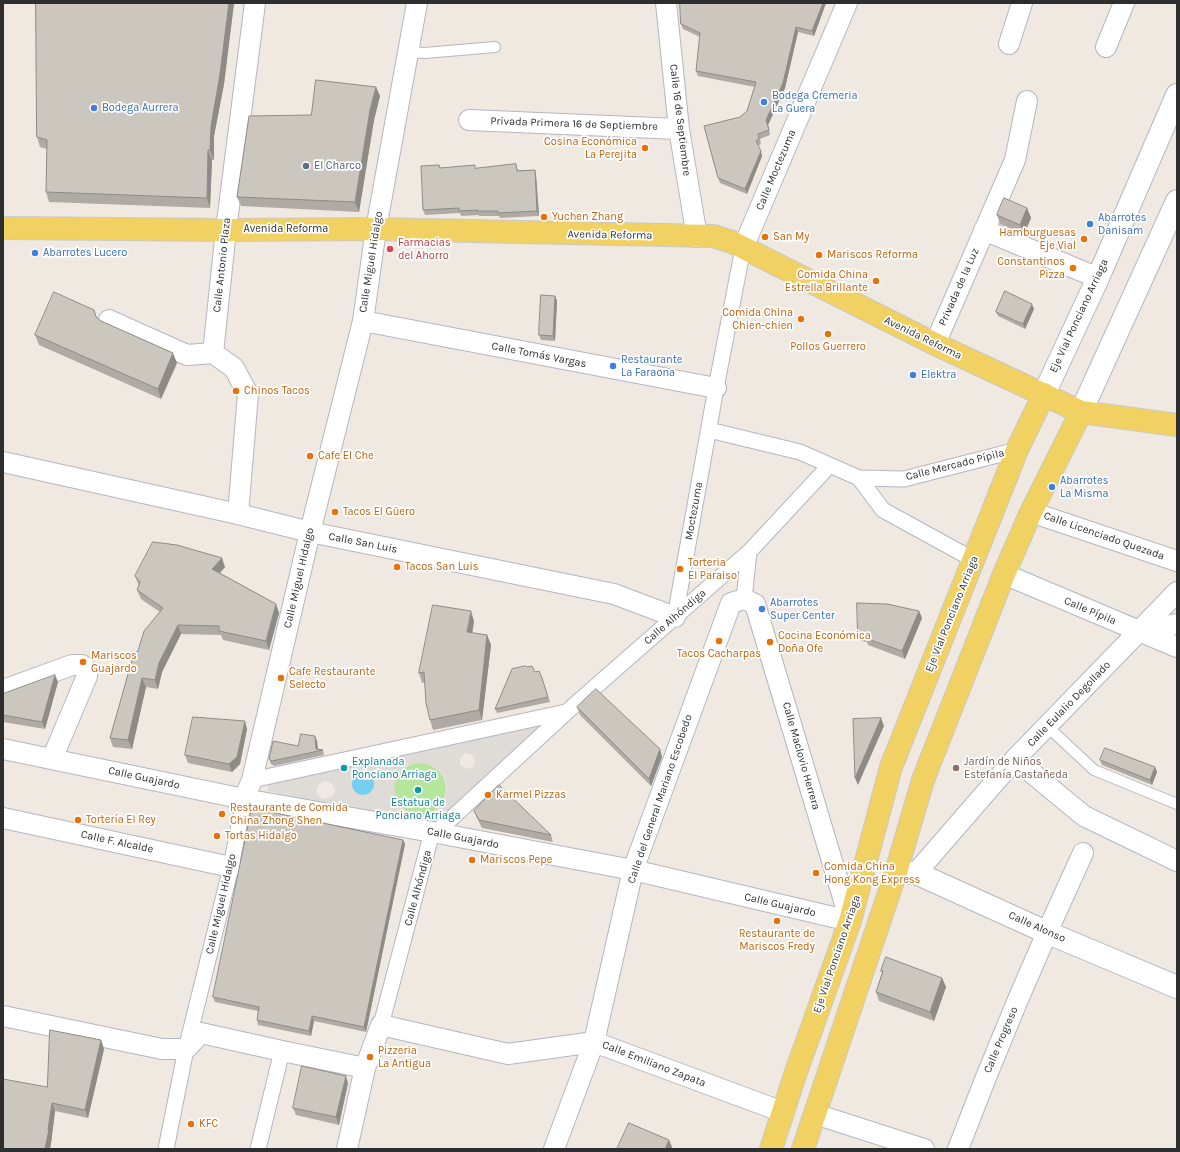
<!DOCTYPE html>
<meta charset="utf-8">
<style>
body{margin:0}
#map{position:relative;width:1180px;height:1152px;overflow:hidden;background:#efe9e1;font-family:Karla,sans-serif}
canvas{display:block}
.frame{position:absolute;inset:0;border:4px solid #2e2e2e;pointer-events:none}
</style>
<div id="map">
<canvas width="1180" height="1152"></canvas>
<div class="frame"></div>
</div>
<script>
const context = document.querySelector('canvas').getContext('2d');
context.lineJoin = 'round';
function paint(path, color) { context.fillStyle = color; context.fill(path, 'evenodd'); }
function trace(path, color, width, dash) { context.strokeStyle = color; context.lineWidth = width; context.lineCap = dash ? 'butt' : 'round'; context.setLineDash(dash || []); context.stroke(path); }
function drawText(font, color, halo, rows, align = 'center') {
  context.font = font + ' Karla,sans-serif'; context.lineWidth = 3.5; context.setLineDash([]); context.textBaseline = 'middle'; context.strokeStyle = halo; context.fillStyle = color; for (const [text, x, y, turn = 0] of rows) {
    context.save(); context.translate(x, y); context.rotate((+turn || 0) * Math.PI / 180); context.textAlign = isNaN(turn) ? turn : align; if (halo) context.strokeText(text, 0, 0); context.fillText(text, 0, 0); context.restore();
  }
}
paint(new Path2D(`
 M394 789a26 26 0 1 1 52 0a26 26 0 1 1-52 0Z`), '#b6e59e');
paint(new Path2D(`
 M570 709 441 828 267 791 273 770ZM465 753 470 754 474 757 475 762 471 768 466 769 460 764V759ZM420 763 428 764 436 768 442 774 446 782 447 790 445 799 440 806 433 812 425 814 417 815 409 812 403 808 398 802 395 795 394 787 396 780 400 773 405 767 412 764ZM370 776 374 782 373 790 360 794 357 793 353 786ZM325 781 330 782 334 787 335 791 334 794 330 798 324 799 318 796 316 791 318 785Z`), '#dfdcd8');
paint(new Path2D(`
 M352 784a11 11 0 1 1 22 0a11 11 0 1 1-22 0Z`), '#75cff0');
const service = new Path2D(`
 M408 52 425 53 495 47
 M1047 726 1094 770 1177 804`);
const pedestrian = new Path2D(`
 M709 430 800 452 859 478 904 479 1017 450
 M859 478 883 510 974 560
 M744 599 749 552
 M675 617 716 388 743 248
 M252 780 566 712
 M381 1025 432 832 441 828 570 709 749 552 829 466
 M166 1149 186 1049 231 867 244 799
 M258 1149 282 1051`);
const minor = new Path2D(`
 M666 3 679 129 697 237
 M1009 44 1022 3
 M1106 47 1124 3
 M469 120 679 129
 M984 230 1098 278
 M743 248 847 3
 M109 320 187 355 213 353
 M363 321 716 388
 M935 344 1015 160 1027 101
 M3 462 238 514 310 532 614 594 675 617
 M1031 512 1177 561
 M238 514 248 394 234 368 213 353 226 230 255 3
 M1004 574 1177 647
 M1139 631 1177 624
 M3 690 72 665H82L87 670V676L52 759
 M3 749 244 799 432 832 633 870 850 921 755 604 744 599 731 603 633 870 594 1042 554 1149
 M1015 759 1084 816 1177 861
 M244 799 252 780 310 532 363 321 376 229 417 3
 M3 818 231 867
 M916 873 1015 759 1177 592
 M3 1016 162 1049H186L201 1033 282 1051 365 1068
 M815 1114 924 1149
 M347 1149 365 1068 381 1025 508 1054 594 1042 783 1112
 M958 1149C996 1049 1038 950 1083 853`);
const tertiary = new Path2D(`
 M896 872 916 873 1046 932 1177 987`);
const secondary = new Path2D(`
 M1044 394 1098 278 1177 95
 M1081 412 1177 201`);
const primary = new Path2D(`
 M3 228 226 230 376 229 713 236 732 242 935 344 1081 412 1177 425
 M771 1149 796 1072 850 921 891 767 1017 450 1044 394
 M803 1149 896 872 923 780 1004 574 1031 512 1081 412`);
trace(service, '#b4b7c1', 12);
trace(pedestrian, '#b4b7c1', 17);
trace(minor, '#b4b7c1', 22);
trace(tertiary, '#b4b7c1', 24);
trace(secondary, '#b4b7c1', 24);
trace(primary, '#c9c9c9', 24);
trace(service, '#fff', 10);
trace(pedestrian, '#fff', 15);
trace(minor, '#fff', 20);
trace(tertiary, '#fff', 22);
trace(secondary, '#fff', 22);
trace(primary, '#f2d163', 22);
paint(new Path2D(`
 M36 3H234L224 84 214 136V160H212L210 208 49 202 46 192 47 149 40 147 37 137Z
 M680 3H826L814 36 798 32 785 88 768 125 770 135 760 139 761 144 758 146 762 156 747 194 720 183 718 178 740 117 747 111 755 87 698 76 696 71 700 37 683 29 681 24Z
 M376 87 380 96 374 120 359 212 241 206 237 197 311 115Z
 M475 165V168L518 169V170H535L536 175 539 216 500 218 499 216H479V215L461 216 460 213 425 215 423 210 440 168Z
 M1027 208 1031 218 1024 234 1000 224 997 215Z
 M555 296 557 301 555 341 541 340 539 335Z
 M1034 309 1025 329 998 316 996 312Z
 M94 310 97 318 101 321 177 363 161 399 39 345 35 335Z
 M225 567 220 573 276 604 279 613 269 650 223 640 221 635 181 634 162 672 158 689 146 687 132 749 113 747 110 738 138 651 160 612 141 599 137 590 139 586 135 576Z
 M919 611 922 618 905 659 868 645 867 642 861 641 858 634Z
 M474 621 472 633 487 635 491 645 482 720 433 730 430 720 425 682 422 683 419 673Z
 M527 667 535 672 542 678 550 702 497 713 495 709Z
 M58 682 45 729 3 722V694Z
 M577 707 662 757 651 786 580 715Z
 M247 729 240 764 232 772 188 763 185 755Z
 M315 736 317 741 318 749 323 750 324 755 274 766 271 764 269 759 298 746Z
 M1100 760 1155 767 1157 772 1152 785 1102 765Z
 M474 811 551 835 553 842 482 828 477 818Z
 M403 840 405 844 366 1032 314 1021 311 1036 258 1025 257 1020 258 1011 215 1002 213 997Z
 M881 971 942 978 946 987 934 1021 879 1001 876 992 882 973Z
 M101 1040 104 1049 88 1118 55 1111 52 1135V1137L50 1149H3L47 1087Z
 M348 1083 339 1125 296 1115 293 1108Z`), '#afaba4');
paint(new Path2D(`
 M229 3H234L224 84 214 136V160L210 150 211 126Z
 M823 3H826L814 36 812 31Z
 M796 27 798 32 785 88 768 125 770 135 766 120Z
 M376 87 380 96 374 120 359 212 355 202 370 110Z
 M208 150 212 160 210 208 207 198Z
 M761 151 762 156 747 194 745 189Z
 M535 170 536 175 539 216 537 211Z
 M1027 208 1031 218 1024 234 1020 225Z
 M555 296 557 301 555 341 553 336Z
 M1032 304 1034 309 1025 329 1023 324Z
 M173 353 177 363 161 399 158 389Z
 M222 558 225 567 215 578 212 569Z
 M276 604 279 613 269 650 266 641Z
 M471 611 474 621 471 642 467 632Z
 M919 611 922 618 905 659 902 651Z
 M178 625 181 634 162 672 158 689 155 680 159 663Z
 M487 635 491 645 482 720 479 710Z
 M55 675 58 682 45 729 42 722Z
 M142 678 146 687 132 749 128 740Z
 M881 718 884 726 858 785 855 778Z
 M245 721 247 729 240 764 232 772 229 764Z
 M315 736 317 741 318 751 316 749Z
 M660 749 662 757 651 786 649 779Z
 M1155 767 1157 772 1152 785 1150 780Z
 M403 840 405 844 366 1032 364 1027Z
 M942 978 946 987 934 1021 930 1012Z
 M312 1016 314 1021 311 1036 309 1031Z
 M101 1040 104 1049 88 1118 85 1110Z
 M346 1076 348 1083 339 1125 336 1117Z
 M52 1103 55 1111 52 1135V1137L50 1149H45Z
 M669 1140 672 1147 671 1149H665Z`), '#8e8b86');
const building = new Path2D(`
 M36 3H229L220 74 211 126 210 150H208L207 198 46 192 47 140 37 137Z
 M680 3H823L812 31 796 27 783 83 766 120 769 130 758 134 759 139 756 141 761 151 745 189 718 178 704 126 740 117 747 111 756 82 696 71 700 33 681 24Z
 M316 80 376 87 370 110 355 202 237 197 249 116 311 115Z
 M516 164 517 171 535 170 537 211 498 213V211H477V210L459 211V208L423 210 421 166 439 165 440 168 475 165V168Z
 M1004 198 1027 208 1020 225 997 215Z
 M1005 291 1032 304 1023 324 996 312Z
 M54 292 94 310 96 317 101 321 173 353 158 389 35 335Z
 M541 295 555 296 553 336 539 335Z
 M153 542 177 545 222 558 212 569 276 604 266 641 219 631V626L178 625 159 663 155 680 142 678 128 740 110 738 134 653 138 651 144 631 163 608 137 590 140 582 135 576Z
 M857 603 887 604 919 611 902 651 865 638V635L858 634Z
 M433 605 471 611 467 632 487 635 479 710 430 720 426 703 424 672 419 673Z
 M526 666 527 667 532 666 535 672 539 671 542 678 548 697 495 709 512 669Z
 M55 675 42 722 3 715V694Z
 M596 689 660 749 649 779 577 707Z
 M193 717 245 721 237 757 229 764 185 755Z
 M881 718 855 778 853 719Z
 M301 734 315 736 316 749 323 750 272 761 269 759 273 741 298 746Z
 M1105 748 1155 767 1150 780 1100 760Z
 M499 785 551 835 479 820 474 811Z
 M252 808 403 840 364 1027 312 1016 309 1031 257 1020 259 1007 213 997Z
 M886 957 942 978 930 1012 876 992 883 971H881Z
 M50 1030 101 1040 85 1110 52 1103 48 1129H49L45 1149H3V1079L47 1087Z
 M302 1066 346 1076 336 1117 293 1108Z
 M629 1123 669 1140 665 1149H617Z`);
paint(building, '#cbc7bf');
trace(building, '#8e8b86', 1);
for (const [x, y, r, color] of [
 [764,102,4,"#3f7fe0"],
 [94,108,4,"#3f7fe0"],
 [645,148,4,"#e8710a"],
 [306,166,4,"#5c6f8a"],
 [544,217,4,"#e8710a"],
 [1090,224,4,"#3f7fe0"],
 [765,237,4,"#e8710a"],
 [1084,239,4,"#e8710a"],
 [390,249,4,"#e0444e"],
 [35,253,4,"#3f7fe0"],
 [819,255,4,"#e8710a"],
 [1073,268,4,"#e8710a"],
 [876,281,4,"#e8710a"],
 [801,319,4,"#e8710a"],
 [828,334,4,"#e8710a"],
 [613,366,4,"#3f7fe0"],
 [913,375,4,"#3f7fe0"],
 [236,391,4,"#e8710a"],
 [310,456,4,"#e8710a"],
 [1052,487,4,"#3f7fe0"],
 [335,512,4,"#e8710a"],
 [397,567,4,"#e8710a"],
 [680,569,4,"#e8710a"],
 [762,609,4,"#3f7fe0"],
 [719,641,4,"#e8710a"],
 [770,642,4,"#e8710a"],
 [83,662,4,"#e8710a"],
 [281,678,4,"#e8710a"],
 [344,768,4,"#0f9aa8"],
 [956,768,4,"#8d6e63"],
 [418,790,4,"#0f9aa8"],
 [488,795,4,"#e8710a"],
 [222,814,4,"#e8710a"],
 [78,820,4,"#e8710a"],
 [217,836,4,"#e8710a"],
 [472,860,4,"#e8710a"],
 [816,873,4,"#e8710a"],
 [777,921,4,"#e8710a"],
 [370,1057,4,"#e8710a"],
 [191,1124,4,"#e8710a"]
]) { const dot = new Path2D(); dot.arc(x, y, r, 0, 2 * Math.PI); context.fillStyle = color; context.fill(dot); trace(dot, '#fff', 1.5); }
drawText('11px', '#366cbe', '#fff', [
 ["Bodega Cremeria",772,96],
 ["La Guera",772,109],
 ["Bodega Aurrera",102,108],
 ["Abarrotes",1098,218],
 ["Danisam",1098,231],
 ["Abarrotes Lucero",43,253],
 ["Restaurante",621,360],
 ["La Faraona",621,373],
 ["Elektra",921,375],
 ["Abarrotes",1060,481],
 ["La Misma",1060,494],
 ["Abarrotes",770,603],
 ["Super Center",770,616]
], 'left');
drawText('11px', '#2e2e2e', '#fff', [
 ["Calle 16 de Septiembre",680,120,83],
 ["Privada Primera 16 de Septiembre",574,124,2],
 ["Calle Moctezuma",776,170,-67],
 ["Avenida Reforma",286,229],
 ["Avenida Reforma",610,235,1],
 ["Calle Miguel Hidalgo",371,262,-81],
 ["Calle Antonio Plaza",222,265,-84],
 ["Privada de la Luz",959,287,-66],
 ["Eje Vial Ponciano Arriaga",1079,316,-65],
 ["Avenida Reforma",923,338,26],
 ["Calle Tomás Vargas",539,355,11],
 ["Calle Mercado Pípila",955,465,-14],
 ["Moctezuma",694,511,-80],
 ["Calle Licenciado Quezada",1104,536,19],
 ["Calle San Luis",363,543,11],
 ["Calle Miguel Hidalgo",299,578,-77],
 ["Calle Pípila",1090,611,23],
 ["Eje Vial Ponciano Arriaga",952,614,-68],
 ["Calle Alhóndiga",675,617,-41],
 ["Calle Eulalio Degollado",1069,704,-46],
 ["Calle Maclovio Herrera",801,756,74],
 ["Calle Guajardo",144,778,12],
 ["Calle del General Mariano Escobedo",660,799,-71],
 ["Calle Guajardo",463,838,11],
 ["Calle F. Alcalde",117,842,12],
 ["Calle Alhóndiga",418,888,-75],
 ["Calle Miguel Hidalgo",221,904,-77],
 ["Calle Guajardo",780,905,13],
 ["Calle Alonso",1037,927,24],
 ["Eje Vial Ponciano Arriaga",837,954,-71],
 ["Calle Progreso",1001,1040,-67],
 ["Calle Emiliano Zapata",654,1064,21]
]);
drawText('11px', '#c56008', '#fff', [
 ["Cosina Económica",637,142,"right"],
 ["La Perejita",637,155,"right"],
 ["Yuchen Zhang",552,217],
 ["Hamburguesas",1076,233,"right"],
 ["Eje Vial",1076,246,"right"],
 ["San My",773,237],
 ["Mariscos Reforma",827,255],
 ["Constantinos",1065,262,"right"],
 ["Pizza",1065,275,"right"],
 ["Comida China",868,275,"right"],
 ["Estrella Brillante",868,288,"right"],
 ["Comida China",793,313,"right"],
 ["Chien-chien",793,326,"right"],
 ["Pollos Guerrero",828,347,"center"],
 ["Chinos Tacos",244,391],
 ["Cafe El Che",318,456],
 ["Tacos El Güero",343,512],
 ["Torteria",688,563],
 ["El Paraiso",688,576],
 ["Tacos San Luis",405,567],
 ["Cocina Económica",778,636],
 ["Doña Ofe",778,649],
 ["Tacos Cacharpas",719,654,"center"],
 ["Mariscos",91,656],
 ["Guajardo",91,669],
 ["Cafe Restaurante",289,672],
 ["Selecto",289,685],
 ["Karmel Pizzas",496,795],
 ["Restaurante de Comida",230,808],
 ["China Zhong Shen",230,821],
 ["Tortería El Rey",86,820],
 ["Tortas Hidalgo",225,836],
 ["Mariscos Pepe",480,860],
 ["Comida China",824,867],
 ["Hong Kong Express",824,880],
 ["Restaurante de",777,934,"center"],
 ["Mariscos Fredy",777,947,"center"],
 ["Pizzeria",378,1051],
 ["La Antigua",378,1064],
 ["KFC",199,1124]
], 'left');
drawText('11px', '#4e5e75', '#fff', [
 ["El Charco",314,166]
], 'left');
drawText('11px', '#be3a42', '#fff', [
 ["Farmacias",398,243],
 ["del Ahorro",398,256]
], 'left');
drawText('11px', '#0d838f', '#fff', [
 ["Explanada",352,762],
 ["Ponciano Arriaga",352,775],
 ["Estatua de",418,803,"center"],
 ["Ponciano Arriaga",418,816,"center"]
], 'left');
drawText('11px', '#785e54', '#fff', [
 ["Jardín de Niños",964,762],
 ["Estefanía Castañeda",964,775]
], 'left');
</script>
